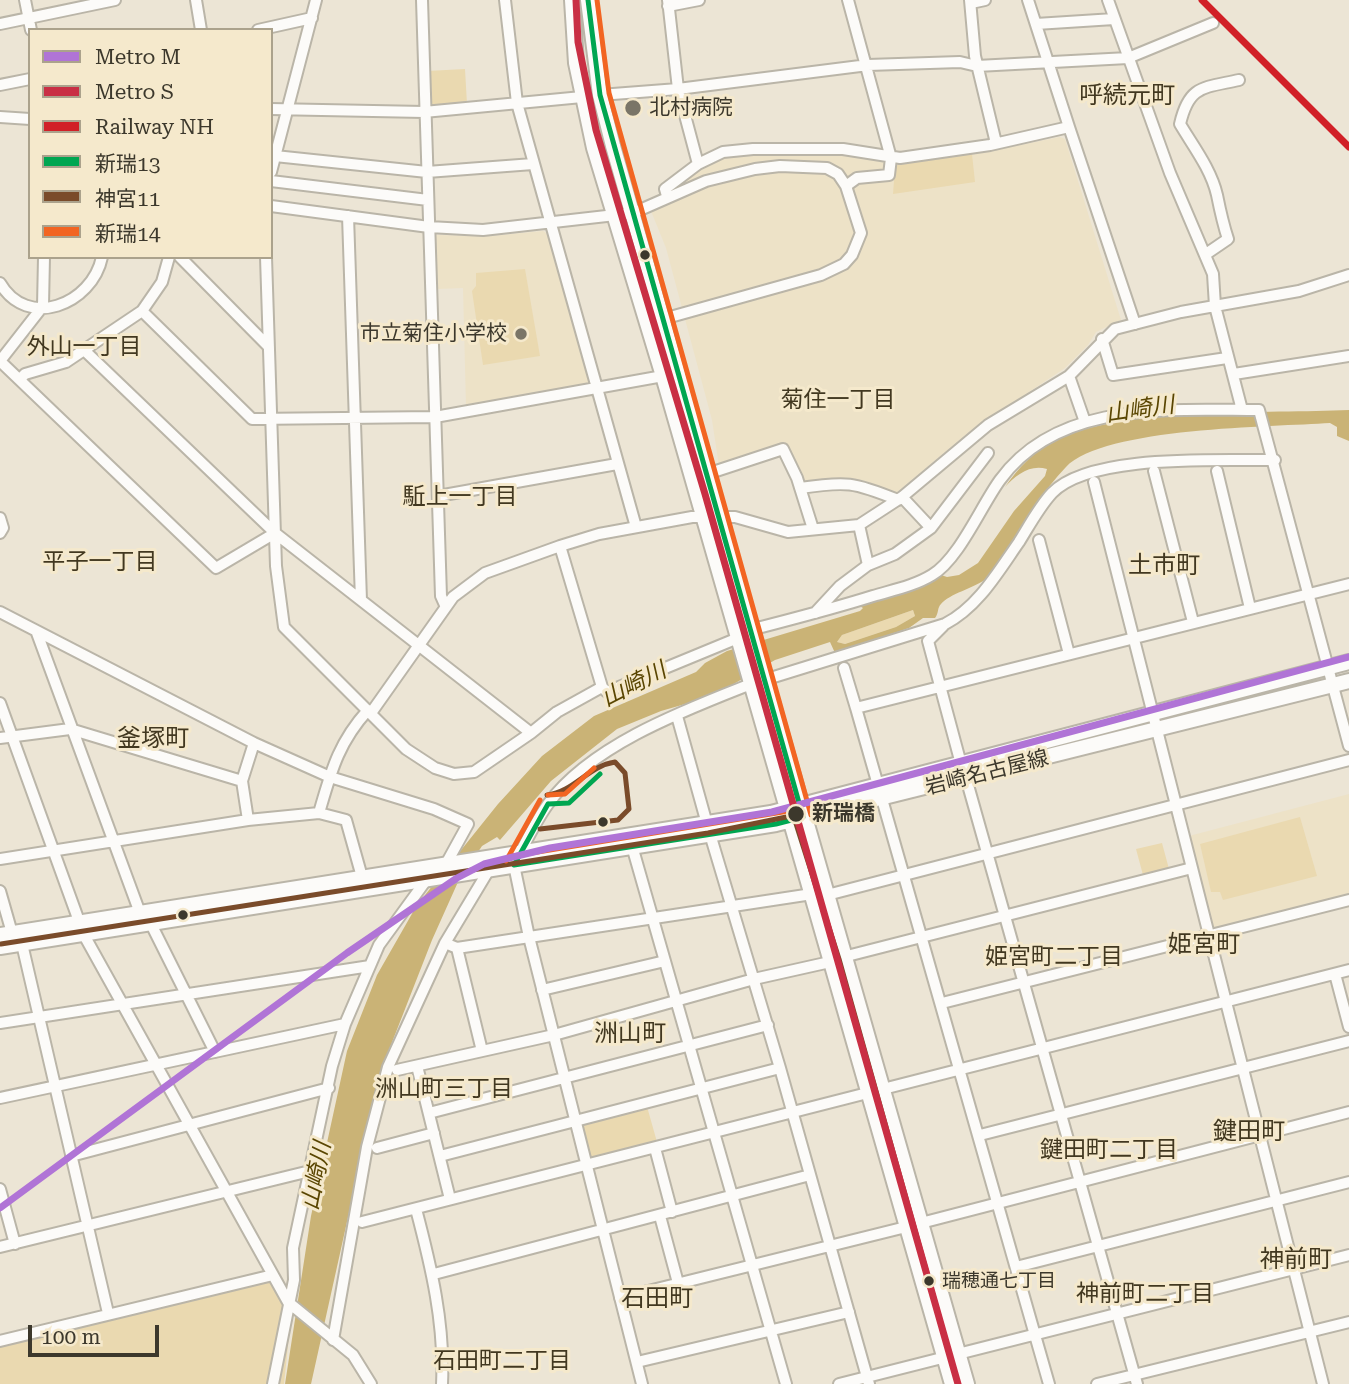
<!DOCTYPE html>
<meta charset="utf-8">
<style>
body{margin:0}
#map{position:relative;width:1349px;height:1384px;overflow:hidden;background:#ece5d5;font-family:"Roboto Serif","Noto Sans JP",serif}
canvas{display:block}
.legend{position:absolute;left:28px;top:28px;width:245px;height:231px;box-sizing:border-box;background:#f5e9cc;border:2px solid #aba28c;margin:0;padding:9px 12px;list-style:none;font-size:21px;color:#3c382c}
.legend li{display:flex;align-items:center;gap:14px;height:35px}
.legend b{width:35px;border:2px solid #aba28c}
.scale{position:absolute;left:28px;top:1325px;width:131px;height:32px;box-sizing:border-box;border:4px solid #3c382c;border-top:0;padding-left:9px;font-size:21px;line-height:24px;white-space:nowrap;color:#3c382c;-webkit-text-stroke:5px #f5e9cc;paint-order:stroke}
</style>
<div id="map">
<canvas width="1349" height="1384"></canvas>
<ul class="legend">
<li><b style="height:9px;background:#b074d6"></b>Metro M</li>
<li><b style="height:9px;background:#c92f44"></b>Metro S</li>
<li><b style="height:9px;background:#d12027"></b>Railway NH</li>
<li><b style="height:9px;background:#00a651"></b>新瑞13</li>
<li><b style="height:9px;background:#7a4b2a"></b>神宮11</li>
<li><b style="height:9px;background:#f26522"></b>新瑞14</li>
</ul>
<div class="scale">100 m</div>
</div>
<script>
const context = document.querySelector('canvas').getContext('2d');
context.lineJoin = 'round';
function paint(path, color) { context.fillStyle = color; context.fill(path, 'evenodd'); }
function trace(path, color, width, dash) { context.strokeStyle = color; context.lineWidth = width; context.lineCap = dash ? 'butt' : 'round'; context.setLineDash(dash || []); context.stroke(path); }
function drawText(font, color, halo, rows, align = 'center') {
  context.font = font + ' "Roboto Serif","Noto Sans JP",serif'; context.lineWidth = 6; context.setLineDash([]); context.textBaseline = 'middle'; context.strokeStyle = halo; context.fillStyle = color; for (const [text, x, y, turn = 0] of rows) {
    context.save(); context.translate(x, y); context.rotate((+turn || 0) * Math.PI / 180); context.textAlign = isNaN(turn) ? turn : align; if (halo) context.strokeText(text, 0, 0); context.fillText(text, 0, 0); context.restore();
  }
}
paint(new Path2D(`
 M1060 137 1065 139 1121 320 1096 332 1088 345 1065 368 969 432 895 494 857 480 806 484 789 448 783 446 719 466 712 420 666 248 651 211 672 186 729 155 835 154 884 161 995 150Z
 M543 231 548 234 590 379 587 385 466 406 463 288 437 289 435 235 490 236Z
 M1349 794V897L1216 931 1212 929 1189 836Z`), '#ede2c7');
paint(new Path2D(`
 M465 69 467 104 428 108 427 71Z
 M972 154 975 182 893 194 895 167 899 164Z
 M525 269 540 356 483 365 472 291 476 286V273Z
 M913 610 915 616 896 627 845 644 837 642 842 635Z
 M1300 817 1317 876 1223 900 1220 892H1211L1200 844Z
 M1162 843 1169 869 1143 875 1136 849Z
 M646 1103 657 1142 588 1159 578 1121Z
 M273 1275 292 1307 284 1384H0V1341Z`), '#ead9b0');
paint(new Path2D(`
 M1349 410V441L1337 436V427L1330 423C1273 427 1104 427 1066 467 1043 491 1025 521 1007 549 1001 558 995 573 986 579 974 588 949 594 941 604 937 608 939 613 935 618H923L909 628 835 653 830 642 775 660 713 696 661 711 617 729 551 781 500 840 497 837 482 846 458 882 432 940 380 1073 311 1384H285L311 1216 347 1051 377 975 417 905 498 804 542 756 594 716 696 672 705 663 727 651 860 611 863 608 858 605 938 574 947 577 959 575 978 563 1014 511 1045 476 1047 469C1030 464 1016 475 1005 487 1019 467 1034 451 1056 440 1125 406 1269 414 1349 410ZM913 610 915 616 896 627 845 644 837 642 842 635Z`), '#cab376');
const minor = new Path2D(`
 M25 0 31 30
 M196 0 201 30
 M422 0 441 596 445 605
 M505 0 517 103 636 527
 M668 0 678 89 868 65 960 62 977 66 1128 58 1213 23
 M970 0 975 56 996 143
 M1028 0 1069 127
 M1108 0 1170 173 1213 274 1215 306 1242 410
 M971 3 985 0
 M668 6 699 0
 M0 24 115 0
 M1036 24 1114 19
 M258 30 312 18
 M0 85 30 79
 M600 95 678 89 698 164 723 152 753 149H843L900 158 990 145 1069 127 1135 324
 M271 109 424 112 582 97
 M0 117 30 119
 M275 156 427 172 533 164
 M271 172 316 0
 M271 181 428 200
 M846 186 857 178 889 175 891 158 848 0
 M667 196 665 189 698 164
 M271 206 429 227 483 230 633 213 706 181 755 169 780 166 827 168 838 174 846 186 861 233 852 255 844 264 821 275 663 319
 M348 216 361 600
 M1206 254 1228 239C1223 224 1220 210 1217 195 1211 169 1193 146 1180 124 1189 85 1203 88 1239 80
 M180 257 269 347
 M266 257 276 566 284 627 406 749 435 768 454 774 474 772 531 733
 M0 283C27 330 92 305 102 257
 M142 311 252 419 435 417 663 376
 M1102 339 1113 375 1227 358
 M84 350 275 533
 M0 361 216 568 275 533 531 733 557 712 602 687
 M0 361 43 306 44 257
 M1234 374 1349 356
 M1069 376 1085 422
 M20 379 25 374 66 362 142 311 162 282 169 257
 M1154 471 1193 622
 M1217 471 1250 608
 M707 474 783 449 797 478 813 529
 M1094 482 1323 1384
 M800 488C846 481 854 482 898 500
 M438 496 617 464
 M902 497 931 528
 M0 518 3 528 0 533
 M859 525 868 565
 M1039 540 1069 654
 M0 612 254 743 330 777 434 809 468 824 446 864
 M815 613 840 586 868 565 895 554 931 528 988 453
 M943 626 928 641 961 764
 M750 630C792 619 832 609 873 596 893 590 914 586 932 575 959 559 981 506 1000 480 1058 400 1171 410 1259 410L1349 746
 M37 633 140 913
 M738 638 607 692 602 687 560 546 599 534 692 517H735L788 532 859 525 902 497 988 425 1069 376 1115 329 1181 312 1299 291 1349 275
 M844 668 856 708
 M764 680 945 624C978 607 998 572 1019 542 1029 526 1039 507 1052 493 1090 453 1220 461 1275 460
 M0 703 84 935 288 1302 353 1355 371 1384
 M371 713 453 597 485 573 560 546
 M677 716 707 824
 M0 738 70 729 242 781 254 743
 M966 778 1137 1384
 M242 781 248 820
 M710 834 780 1068 869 1384
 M632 846 786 1384
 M0 859 248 820 319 813
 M362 877 346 820 319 813C331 772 338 743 368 710
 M0 891 12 933
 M827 895 1349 760
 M150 922 215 1052
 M445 943 457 948 812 894
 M22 944 108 1313
 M457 948 482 1051
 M847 956 1192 868
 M1335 974 1349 1027
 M542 990 665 961
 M942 1003 1349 900
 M0 1023 370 966
 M417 1066 450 1199
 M397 1070 554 1035 754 979 830 962
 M0 1098 345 1024
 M429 1113 768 1025
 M980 1135 1349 1041
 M377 1148 434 1133
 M655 1148 672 1212
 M71 1156 329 1088
 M440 1156 780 1068
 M0 1189 15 1244
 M416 1209C431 1266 445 1324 442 1384
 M660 1216 678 1283
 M362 1222 1349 970
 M921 1223 1349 1112
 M0 1247 310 1171
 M1016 1267 1349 1182
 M434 1274 810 1175
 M620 1298 906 1227
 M333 1340 367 1147 388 1067 445 943 490 868
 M0 1341 273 1275
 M637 1362 849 1312
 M273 1384 294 1280 293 1248 332 1066 345 1024 379 945 427 879
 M642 1384 529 937 514 865C524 845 535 822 548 804 591 745 685 710 751 684
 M839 1384 1349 1255
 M1049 1384 856 708 1349 584
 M1097 1384 1349 1322`);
const major = new Path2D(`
 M572 0 576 63 594 148 663 376 952 1384
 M588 0 600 95 613 146 967 1384
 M0 935 771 813 1349 662
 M0 947 776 824 1349 681`);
trace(minor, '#bab5a8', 14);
trace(major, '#bab5a8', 18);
trace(minor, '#fcfbf9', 10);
trace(major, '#fcfbf9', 14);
trace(new Path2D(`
 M588 0 600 95 803 817
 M548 804 569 803 600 774
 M514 865 776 824 803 817
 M514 865 548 804`), '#00a651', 5);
trace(new Path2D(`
 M791 808 839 959 958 1384
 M540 829 618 820 629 809 625 773 615 762C588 766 574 792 547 795
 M1 944 708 833 801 814`), '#7a4b2a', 5);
trace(new Path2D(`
 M597 0 609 93 811 815
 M548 795 565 794 594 768
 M513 856 801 809
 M506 861 540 800`), '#f26522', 5);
trace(new Path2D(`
 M1202 0 1349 147`), '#d12027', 7);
trace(new Path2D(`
 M0 1208 347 953 457 878 484 864 550 848 772 812 1349 657`), '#b074d6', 7);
trace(new Path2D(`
 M576 0 578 42 596 130 705 494 958 1384`), '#c92f44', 7);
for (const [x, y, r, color] of [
 [633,108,9,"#7a7567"],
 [645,255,6,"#3c382c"],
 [521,334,7,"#7a7567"],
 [796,814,9,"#3c382c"],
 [603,822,6,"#3c382c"],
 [183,915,6,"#3c382c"],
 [929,1281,6,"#3c382c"]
]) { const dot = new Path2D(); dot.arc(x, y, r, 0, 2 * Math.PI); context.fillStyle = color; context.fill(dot); trace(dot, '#f5e9cc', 2.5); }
drawText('19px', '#3c382c', '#f5e9cc', [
 ["瑞穂通七丁目",942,1281]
], 'left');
drawText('21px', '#3c382c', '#f5e9cc', [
 ["北村病院",649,108],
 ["市立菊住小学校",507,334,"right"]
], 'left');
drawText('21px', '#3c382c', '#f5e9cc', [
 ["岩崎名古屋線",987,773,-14]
]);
drawText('bold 21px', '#3c382c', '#f5e9cc', [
 ["新瑞橋",812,814]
], 'left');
drawText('23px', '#423820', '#f5e9cc', [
 ["外山一丁目",84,347],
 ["菊住一丁目",838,400],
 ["駈上一丁目",460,497],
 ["平子一丁目",100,562],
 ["姫宮町二丁目",1054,957],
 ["洲山町三丁目",444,1089],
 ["鍵田町二丁目",1109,1150],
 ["神前町二丁目",1145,1294],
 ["石田町二丁目",502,1361]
]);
drawText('italic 23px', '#5a4602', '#f5e9cc', [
 ["山崎川",1140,410,-8],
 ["山崎川",634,685,-27],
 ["山崎川",317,1176,-79]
]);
drawText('24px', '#423820', '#f5e9cc', [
 ["呼続元町",1127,96],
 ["土市町",1164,566],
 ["釜塚町",153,739],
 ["姫宮町",1204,945],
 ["洲山町",630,1034],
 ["鍵田町",1249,1132],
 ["神前町",1296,1260],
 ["石田町",657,1299]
]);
</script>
